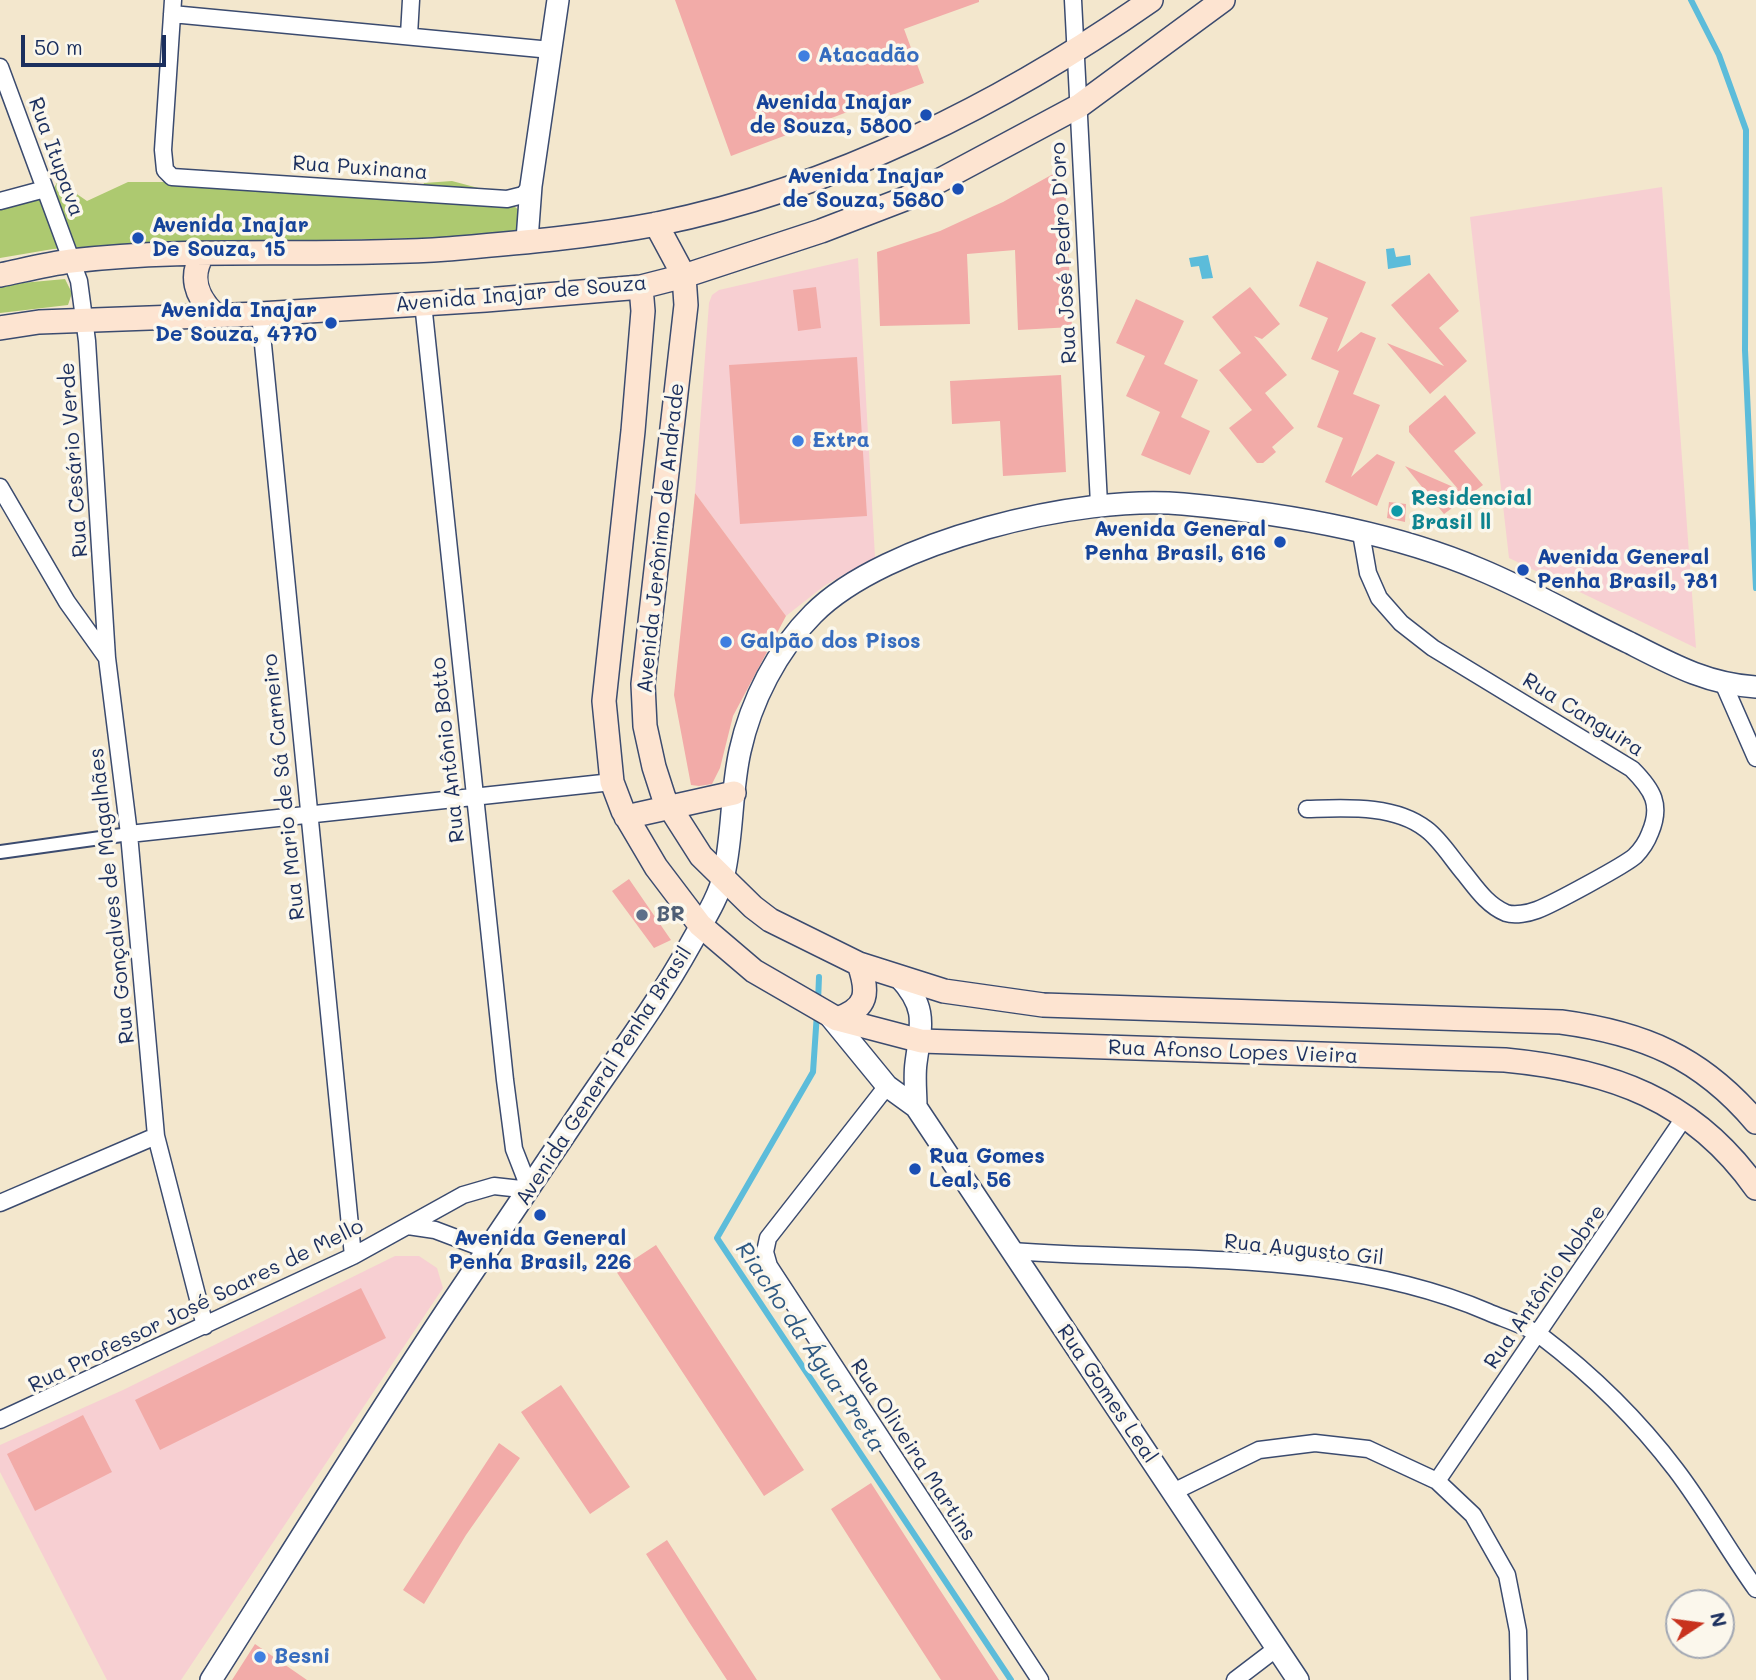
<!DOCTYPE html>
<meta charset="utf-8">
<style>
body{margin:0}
#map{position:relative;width:1756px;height:1680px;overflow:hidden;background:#f3e7cd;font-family:Mali,sans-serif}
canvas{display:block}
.north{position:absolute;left:1665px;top:1589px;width:70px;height:70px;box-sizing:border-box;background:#fbf7ec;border:2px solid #a1a7b3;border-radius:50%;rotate:77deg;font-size:19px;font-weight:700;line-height:28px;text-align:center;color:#1b2f5e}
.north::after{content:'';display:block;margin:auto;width:24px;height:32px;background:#c8321e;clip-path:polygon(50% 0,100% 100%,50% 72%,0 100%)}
.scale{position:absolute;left:21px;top:35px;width:145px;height:32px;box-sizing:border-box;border:4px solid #1b2f5e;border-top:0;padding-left:9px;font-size:21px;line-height:24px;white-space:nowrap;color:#1b2f5e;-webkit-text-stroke:5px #fbf7ec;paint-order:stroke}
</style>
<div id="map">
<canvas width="1756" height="1680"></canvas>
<div class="north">N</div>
<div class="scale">50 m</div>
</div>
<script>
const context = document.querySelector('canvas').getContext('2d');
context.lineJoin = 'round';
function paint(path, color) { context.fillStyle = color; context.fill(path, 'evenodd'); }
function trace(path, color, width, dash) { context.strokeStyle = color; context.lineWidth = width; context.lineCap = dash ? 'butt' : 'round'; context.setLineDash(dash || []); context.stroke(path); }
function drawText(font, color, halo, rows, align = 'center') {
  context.font = font + ' Mali,sans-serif'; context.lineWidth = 7; context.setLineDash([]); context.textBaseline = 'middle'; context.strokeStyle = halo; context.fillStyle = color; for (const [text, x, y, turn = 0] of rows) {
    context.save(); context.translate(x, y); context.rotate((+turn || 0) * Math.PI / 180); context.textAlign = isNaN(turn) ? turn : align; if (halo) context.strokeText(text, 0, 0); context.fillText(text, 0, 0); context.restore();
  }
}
paint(new Path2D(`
 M1662 187 1696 648 1509 558 1470 217Z
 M858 258 875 557 824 586 786 616 695 493 709 303 712 295 719 290Z
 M395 1256H419L437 1268 443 1288 181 1680H107L0 1472V1445L123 1390Z`), '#f7cfd2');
paint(new Path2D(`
 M58 181 87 201 128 182H186L414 201 424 183 452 181 497 193 524 214 523 236 125 244 53 249 0 258V207L51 193Z
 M65 279 72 293 68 305 0 313V285Z`), '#adc970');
paint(new Path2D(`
 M1394 248 1396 257 1410 255 1411 265 1388 269 1386 249Z
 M1208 255 1213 278 1202 279 1199 266 1191 267 1189 258Z`), '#5cbcda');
trace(new Path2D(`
 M1691 0 1719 55 1746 130 1745 350 1756 588
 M818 1002 819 977
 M817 1013 813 1072 717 1238 1011 1680`), '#5cbcda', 6);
paint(new Path2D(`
 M675 0H979V2L904 29 924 83 731 156Z
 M1053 174 1065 181 1072 327 1018 330 1015 250 967 254 970 324 880 326 877 252 940 231 1003 202Z
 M1317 261 1366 282 1337 352 1361 332 1376 338 1353 394 1380 405 1351 477 1377 454 1395 462 1377 506 1325 482 1343 438 1317 427 1339 371 1311 359 1328 318 1299 306Z
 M1429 273 1459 311 1439 328 1467 361 1430 394 1387 343 1444 366 1391 305Z
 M816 287 821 328 798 331 793 290Z
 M1250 287 1280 324 1262 339 1254 336 1287 375 1265 393 1294 428 1272 447 1276 452 1263 463H1257L1229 428 1252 410 1219 370 1241 353 1212 317Z
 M1136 299 1184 321 1164 364 1198 380 1181 417 1210 431 1190 475 1141 455 1160 412 1126 396 1145 356 1116 343Z
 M857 357 867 516 740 524 729 365Z
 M1061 375 1066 472 1003 476 1000 421 952 424 950 381Z
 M1445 395 1476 433 1454 451 1483 485 1444 514 1405 466 1458 489 1409 432V426Z
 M695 493 786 616 733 716 720 768 712 784 699 786 691 785 674 695Z
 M1389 502 1406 504 1405 522 1387 518Z
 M629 879 671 940 654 948 612 891Z
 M656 1245 804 1470 764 1496 616 1271Z
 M361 1288 386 1338 160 1450 135 1400Z
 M561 1385 630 1487 590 1514 521 1412Z
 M83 1415 112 1472 35 1511 7 1454Z
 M499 1443 520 1458 466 1535 424 1604 403 1590Z
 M871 1483 938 1587 999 1680H941L871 1572 831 1509Z
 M667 1540 717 1618 757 1680H727L689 1622 646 1554Z
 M255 1644 307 1680H232Z`), '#f2aba8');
const pedestrian = new Path2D(`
 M0 852 129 834`);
const minor = new Path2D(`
 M173 0 163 150 165 170 172 177 507 199 523 195 531 186
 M1073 0 1099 504
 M172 14 551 50
 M409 35 411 0
 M0 67 79 281 87 341 107 658 129 834 156 1136 205 1326
 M0 201 45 189
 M260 314 353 1256
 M0 487 67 602 107 658
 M1724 685 1756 758
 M1307 809C1344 808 1394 804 1426 829 1440 839 1452 859 1464 873 1476 888 1487 905 1506 913 1515 916 1529 913 1537 910 1553 904 1625 865 1635 856 1641 850 1647 841 1650 833 1662 805 1653 790 1632 769L1433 648 1401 623 1379 598 1368 573 1361 533
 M129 834 612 782
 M887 1086 768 1238 765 1252 769 1266 1040 1680
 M0 1203 156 1136
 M408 1226 435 1230 488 1250
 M1012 1251C1170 1263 1339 1248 1488 1312 1504 1319 1526 1325 1541 1336 1591 1374 1638 1420 1676 1470 1705 1508 1728 1550 1756 1589
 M0 1420 353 1256 463 1195 494 1186 530 1190 514 1149 505 1080 423 303
 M1437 1481 1686 1115
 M1173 1492 1259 1450 1315 1443 1368 1449 1437 1481 1473 1515 1507 1575 1518 1631 1519 1680
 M1235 1680 1277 1648`);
const tertiary = new Path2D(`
 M527 240 531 186 558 0
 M899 977C928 1008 921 1025 916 1063 914 1077 916 1093 916 1107
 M828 1014 887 1086 916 1107 1298 1680
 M211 1680C289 1557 366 1432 447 1310 493 1242 539 1173 585 1105 621 1052 659 1001 690 945 702 923 719 898 724 874 733 834 731 791 740 751 751 701 777 650 813 614 885 541 1082 494 1183 504 1281 513 1387 530 1479 569 1530 590 1580 619 1630 643 1673 665 1708 684 1756 687`);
const secondary = new Path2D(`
 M656 224 684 276 686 305 643 684 645 726 654 767 664 798 701 856 753 907 770 920 859 964 944 991 1043 1005 1561 1022C1643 1033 1701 1057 1756 1122
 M203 254C189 276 196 296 213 313
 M0 275C24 270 48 264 71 261 196 246 322 258 447 249 516 243 589 237 657 224 835 188 1004 103 1151 0
 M641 287 643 311 633 431 604 701 612 782 623 811 656 867 700 925 754 971 837 1019 921 1041 1505 1060C1610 1070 1693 1099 1756 1188
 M0 328 39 322 260 314 486 300 641 287 684 276 821 231 907 198 1079 106 1223 0
 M626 817 734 793
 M837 1019C868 1008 869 993 859 964`);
trace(pedestrian, '#3b4b6f', 16);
trace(minor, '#3b4b6f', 19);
trace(tertiary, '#3b4b6f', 24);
trace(secondary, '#3b4b6f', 26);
trace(pedestrian, '#fff', 12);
trace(minor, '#fff', 16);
trace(tertiary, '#fff', 21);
trace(secondary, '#fde4d1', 23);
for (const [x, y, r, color] of [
 [804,56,7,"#3f7fe0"],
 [926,115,7,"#1a4fb4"],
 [958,189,7,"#1a4fb4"],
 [138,238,7,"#1a4fb4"],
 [331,323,7,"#1a4fb4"],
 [798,441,7,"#3f7fe0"],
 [1397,511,7,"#0f9aa8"],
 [1280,542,7,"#1a4fb4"],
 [1523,570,7,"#1a4fb4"],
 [726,642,7,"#3f7fe0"],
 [642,915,7,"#5c6f8a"],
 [915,1169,7,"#1a4fb4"],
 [540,1215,7,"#1a4fb4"],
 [260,1657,7,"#3f7fe0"]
]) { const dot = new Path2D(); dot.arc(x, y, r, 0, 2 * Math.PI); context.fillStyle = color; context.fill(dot); trace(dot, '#fbf7ec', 2.5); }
drawText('bold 21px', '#366cbe', '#fbf7ec', [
 ["Atacadão",818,56],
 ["Extra",812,441],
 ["Galpão dos Pisos",740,642],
 ["Besni",274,1657]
], 'left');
drawText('bold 21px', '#164399', '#fbf7ec', [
 ["Avenida Inajar",912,103],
 ["de Souza, 5800",912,127],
 ["Avenida Inajar",944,177],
 ["de Souza, 5680",944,201],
 ["Avenida Inajar",152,226,"left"],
 ["De Souza, 15",152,250,"left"],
 ["Avenida Inajar",317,311],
 ["De Souza, 4770",317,335],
 ["Avenida General",1266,530],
 ["Penha Brasil, 616",1266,554],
 ["Avenida General",1537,558,"left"],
 ["Penha Brasil, 781",1537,582,"left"],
 ["Rua Gomes",929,1157,"left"],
 ["Leal, 56",929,1181,"left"],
 ["Avenida General",540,1239,"center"],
 ["Penha Brasil, 226",540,1263,"center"]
], 'right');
drawText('21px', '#1b2f5e', '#fbf7ec', [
 ["Rua Itupava",56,157,70],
 ["Rua Puxinana",360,168,4],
 ["Rua José Pedro D'oro",1064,253,-93],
 ["Avenida Inajar de Souza",521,294,-5],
 ["Rua Cesário Verde",74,460,-94],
 ["Avenida Jerônimo de Andrade",661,538,-84],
 ["Rua Canguira",1583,715,32],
 ["Rua Antônio Botto",448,750,-96],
 ["Rua Mario de Sá Carneiro",284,787,-96],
 ["Rua Gonçalves de Magalhães",112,896,-96],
 ["Rua Afonso Lopes Vieira",1233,1052,2],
 ["Avenida General Penha Brasil",604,1076,-57],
 ["Rua Augusto Gil",1304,1250,6],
 ["Rua Antônio Nobre",1545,1287,-55],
 ["Rua Professor José Soares de Mello",196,1306,-26],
 ["Rua Gomes Leal",1107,1394,56],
 ["Rua Oliveira Martins",913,1450,57]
]);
drawText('bold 21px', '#0d838f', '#fbf7ec', [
 ["Residencial",1411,499],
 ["Brasil ll",1411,523]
], 'left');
drawText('bold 21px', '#4e5e75', '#fbf7ec', [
 ["BR",656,915]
], 'left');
drawText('italic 23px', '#2e5983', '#fbf7ec', [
 ["Riacho da Água Preta",810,1347,56]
]);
</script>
